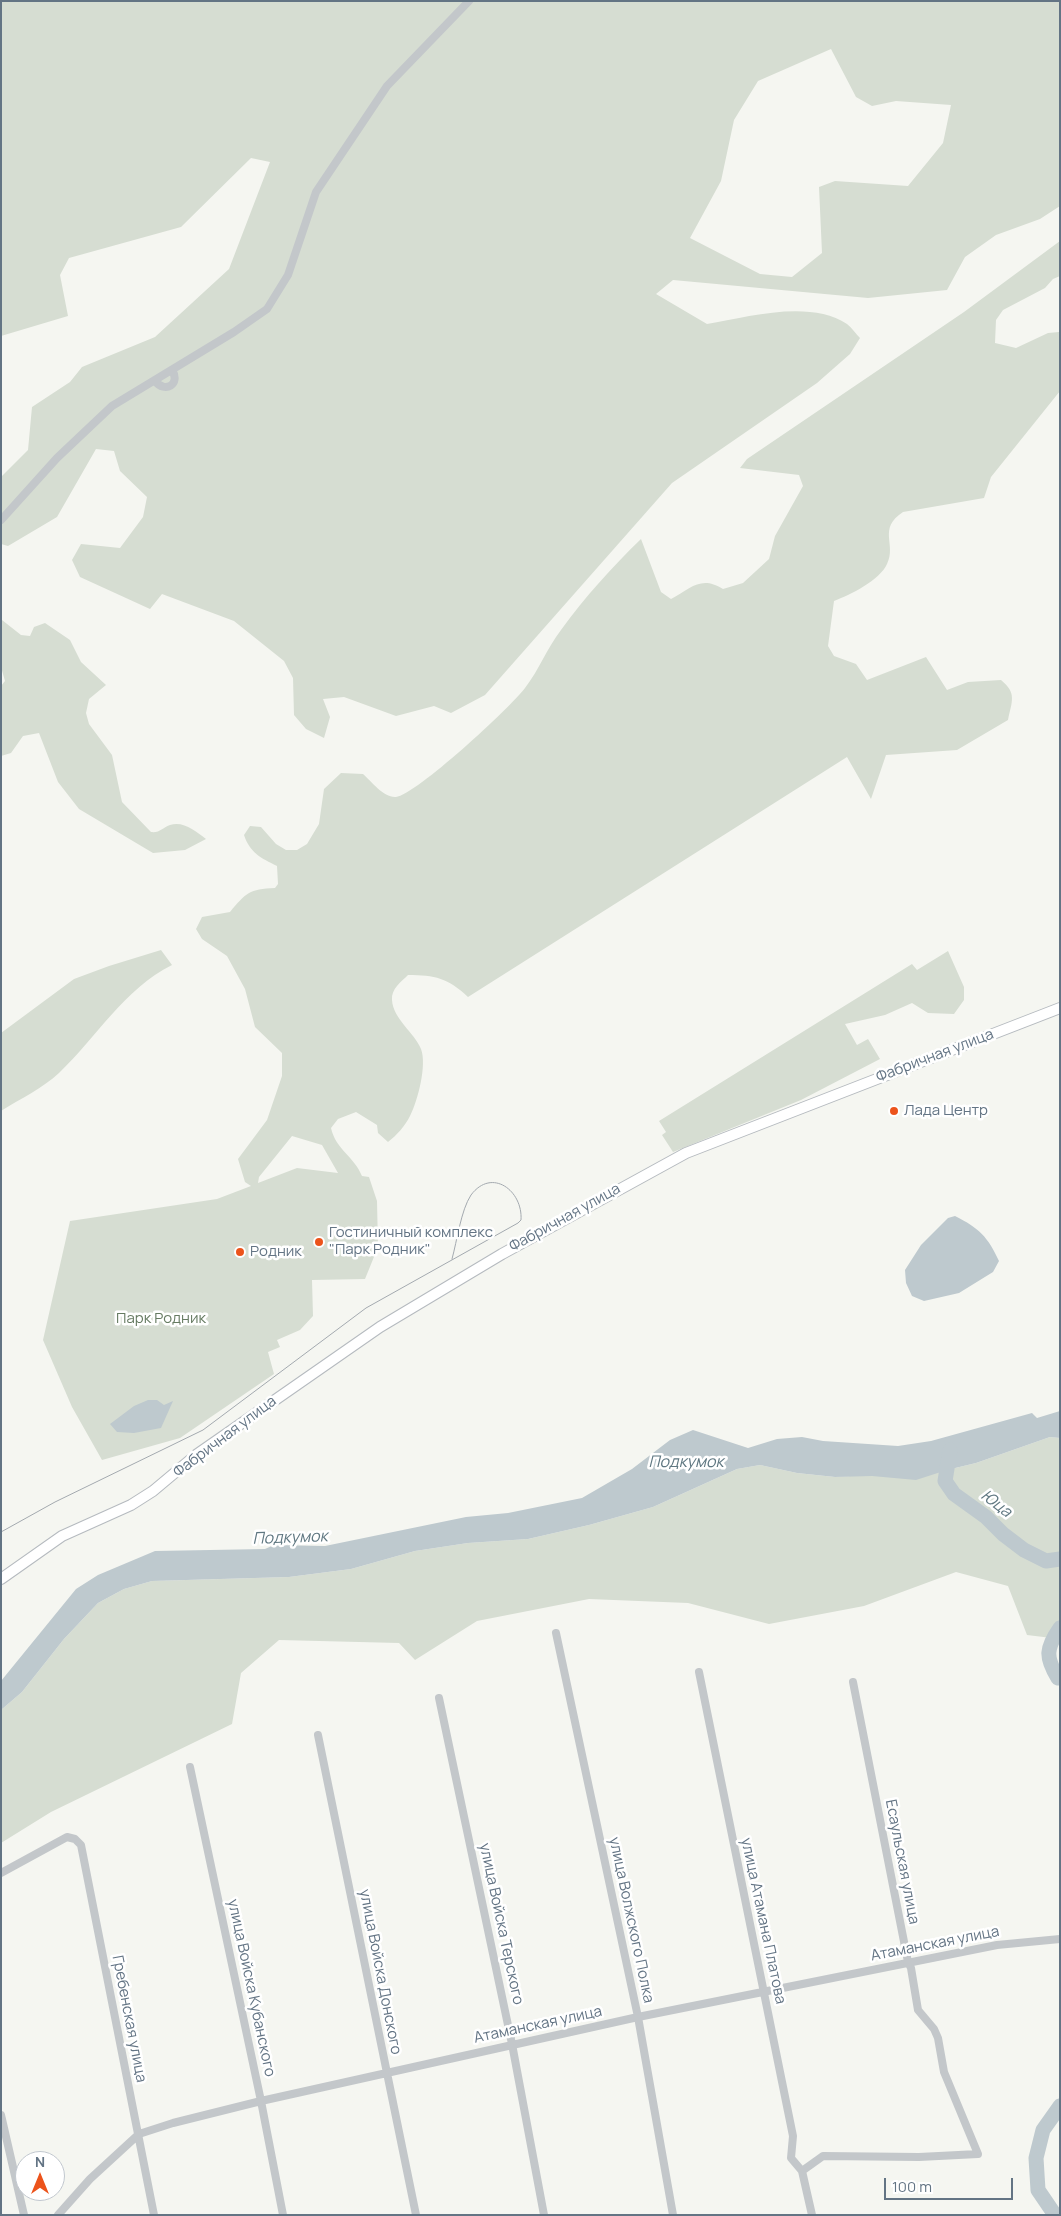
<!DOCTYPE html>
<meta charset="utf-8">
<style>
body{margin:0}
#map{position:relative;width:1061px;height:2216px;overflow:hidden;background:#f5f6f1;font-family:Manrope,sans-serif}
canvas{display:block}
.frame{position:absolute;inset:0;border:2px solid #637484;pointer-events:none}
.north{position:absolute;left:15px;top:2151px;width:50px;height:50px;box-sizing:border-box;background:#fff;border:1px solid #c1c7ce;border-radius:50%;rotate:0deg;font-size:14px;font-weight:700;line-height:20px;text-align:center;color:#637484}
.north::after{content:'';display:block;margin:auto;width:18px;height:22px;background:#ec531b;clip-path:polygon(50% 0,100% 100%,50% 72%,0 100%)}
.scale{position:absolute;left:884px;top:2178px;width:129px;height:22px;box-sizing:border-box;border:2px solid #637484;border-top:0;padding-left:6px;font-size:15px;line-height:18px;white-space:nowrap;color:#637484;-webkit-text-stroke:4px #fff;paint-order:stroke}
</style>
<div id="map">
<canvas width="1061" height="2216"></canvas>
<div class="frame"></div>
<div class="north">N</div>
<div class="scale">100 m</div>
</div>
<script>
const context = document.querySelector('canvas').getContext('2d');
context.lineJoin = 'round';
function paint(path, color) { context.fillStyle = color; context.fill(path, 'evenodd'); }
function trace(path, color, width, dash) { context.strokeStyle = color; context.lineWidth = width; context.lineCap = dash ? 'butt' : 'round'; context.setLineDash(dash || []); context.stroke(path); }
function drawText(font, color, halo, rows, align = 'center') {
  context.font = font + ' Manrope,sans-serif'; context.lineWidth = 5; context.setLineDash([]); context.textBaseline = 'middle'; context.strokeStyle = halo; context.fillStyle = color; for (const [text, x, y, turn = 0] of rows) {
    context.save(); context.translate(x, y); context.rotate((+turn || 0) * Math.PI / 180); context.textAlign = isNaN(turn) ? turn : align; if (halo) context.strokeText(text, 0, 0); context.fillText(text, 0, 0); context.restore();
  }
}
paint(new Path2D(`
 M1 1H1060V206L1040 219 996 235 965 257 947 290 868 298 673 280 656 294 707 324C747 317 810 299 847 324 852 328 856 334 860 338L850 354 817 383 672 483 485 695 451 713 434 706 396 716 344 697 323 699 330 717 324 738 306 729 294 715 293 678 284 661 234 621 162 594 150 609 80 577 72 560 81 544 120 548 143 517 147 497 120 471 114 451 96 449 57 517 8 546 1 544V477L28 450 32 407 70 382 82 367 155 337 229 269 270 162 251 158 181 227 69 258 60 275 68 316 1 336ZM831 49 856 97 872 106 896 101 951 105 943 143 908 186 835 181 819 187 822 253 792 277 760 274 690 238 721 181 734 120 758 81Z
 M1060 241V276L1053 279 1045 288 1003 310 996 320 995 343 1016 348 1048 333 1059 332 1060 391 991 477 984 498 903 512C877 529 897 544 887 564 880 580 850 595 834 601L828 646 834 656 856 664 867 680 926 657 947 690 968 682 1001 680C1017 693 1012 701 1008 720L957 750 886 755 871 799 847 757 468 997C448 978 435 975 408 975 401 982 391 989 392 1000 393 1019 414 1032 421 1049 427 1065 418 1100 410 1116 405 1126 397 1135 388 1142L378 1133 377 1125 356 1112 338 1119 331 1128C336 1150 354 1156 362 1176L369 1177 377 1201 378 1247 365 1279 312 1280 313 1316 300 1330 277 1340 280 1347 268 1352 274 1374 180 1438 102 1460 72 1407 43 1340 70 1221 217 1199 251 1186 245 1182 238 1159 267 1120 282 1076V1053L255 1027 245 989 227 956 202 939 196 929 202 917 230 912C246 893 249 889 275 888L278 884 277 866C261 858 250 853 244 835L250 826 261 827 276 844 286 850H297L307 844 319 824 324 789 341 773 363 774C372 782 384 798 396 797 416 795 511 707 525 688 539 670 547 648 561 630 585 597 612 567 641 539L661 592 671 599C691 588 701 575 723 589L743 583 769 559 775 536 803 486 799 475 740 468 747 459 964 312ZM292 1136 322 1145 338 1173 297 1168 258 1183 259 1177Z
 M1 617 2 620 21 635 30 636 34 627 45 623 70 640 81 662 106 685 89 699 86 713 89 724 112 755 122 802 151 832C160 833 162 828 170 825 184 821 195 831 206 839L185 850 153 853 79 809 58 782 39 733 23 736 11 753 1 756V686L5 681 1 667Z
 M161 950 172 965C124 989 97 1037 59 1073 43 1088 20 1099 1 1111V1033L74 979 109 966Z
 M948 951 964 987V1000L954 1014 928 1013 912 1003 885 1015 845 1024 857 1045 868 1039 880 1059 801 1100 673 1152 662 1135 666 1132 659 1121 912 964 917 970Z
 M1050 1437 1060 1438V1639L1027 1635 1008 1586 956 1572 864 1606 769 1624 688 1603 589 1599 477 1621 415 1660 399 1643 279 1640 241 1673 232 1724 51 1812 1 1843V1710L22 1692 64 1639 98 1603 124 1589 152 1581 289 1577 351 1569 415 1551 468 1543 528 1539 589 1525 653 1507 737 1469 760 1465 797 1473 835 1477 947 1470 976 1463Z`), '#d6ddd2');
paint(new Path2D(`
 M955 1216C979 1228 988 1237 999 1261L993 1272 959 1293 924 1301 912 1296 906 1283 905 1270 921 1245 948 1218Z
 M148 1400H157L164 1405 173 1401 161 1428 134 1433 117 1432 110 1424 134 1406Z
 M1060 1411V1438L1050 1437 976 1463 947 1470 916 1480 872 1476 835 1477 797 1473 760 1465 737 1469 653 1507 589 1525 528 1539 468 1543 415 1551 351 1569 289 1577 152 1581 124 1589 98 1603 64 1639 22 1692 1 1710V1681L76 1589 98 1575 155 1551 265 1549 274 1545 325 1546 466 1517 508 1513 582 1498 632 1469 670 1440 693 1430 748 1448 777 1439 802 1437 823 1441 898 1446 931 1441 1032 1413 1037 1418Z`), '#bec9ce');
trace(new Path2D(`
 M950 1450 945 1481 954 1494 986 1517 1003 1534 1024 1550 1046 1561 1060 1559
 M1060 1628C1046 1648 1045 1657 1058 1678L1060 1677
 M1055 2215 1038 2190 1036 2158 1043 2130 1060 2106`), '#bec9ce', 15);
const secondary = new Path2D(`
 M1 1579 62 1536 131 1505 153 1491 196 1455 380 1327 502 1254 686 1153 1060 1008`);
trace(secondary, '#b5babf', 12);
trace(new Path2D(`
 M155 381C165 394 181 384 172 370
 M1 520 57 458 112 406 234 332 267 309 288 275 316 192 387 86 469 1
 M556 1633 638 2017 673 2215
 M699 1672 793 2136 791 2158 802 2171 812 2215
 M439 1698 512 2044 544 2215
 M318 1735 416 2215
 M190 1767 261 2101 283 2215
 M1 1873 67 1837 75 1839 81 1845 154 2215
 M1 2115 24 2215
 M802 2171 823 2156 919 2157 978 2154 944 2072 938 2038 934 2029 918 2010 911 1968 908 1962 853 1682
 M58 2215 90 2179 139 2134 173 2123 261 2101 638 2017 997 1945 1060 1939`), '#c3c7ca', 8);
trace(secondary, '#fff', 10);
trace(new Path2D(`
 M1 1532 55 1502 203 1430 366 1308 518 1223 521 1220C523 1191 492 1167 471 1195 461 1210 457 1241 452 1259`), '#a3a9af', 1);
for (const [x, y, r, color] of [
 [894,1111,5,"#ec531b"],
 [319,1242,5,"#ec531b"],
 [240,1252,5,"#ec531b"]
]) { const dot = new Path2D(); dot.arc(x, y, r, 0, 2 * Math.PI); context.fillStyle = color; context.fill(dot); trace(dot, '#fff', 2); }
drawText('15px', '#637484', '#fff', [
 ["Фабричная улица",935,1056,-21],
 ["Фабричная улица",565,1218,-29],
 ["Фабричная улица",225,1437,-37],
 ["Есаульская улица",902,1862,79],
 ["улица Волжского Полка",631,1920,78],
 ["улица Атамана Платова",763,1921,78],
 ["улица Войска Терского",501,1924,78],
 ["Атаманская улица",935,1944,-11],
 ["улица Войска Донского",380,1972,79],
 ["улица Войска Кубанского",251,1988,78],
 ["Гребенская улица",129,2019,79],
 ["Атаманская улица",538,2025,-12]
]);
drawText('15px', '#637484', '#fff', [
 ["Лада Центр",904,1111],
 ["Гостиничный комплекс",329,1233],
 ["\"Парк Родник\"",329,1250],
 ["Родник",250,1252]
], 'left');
drawText('15px', '#667b62', '#fff', [
 ["Парк Родник",161,1319]
]);
drawText('italic 16px', '#5f7781', '#fff', [
 ["Подкумок",686,1463],
 ["Юца",996,1504,38],
 ["Подкумок",290,1538,-2]
]);
</script>
